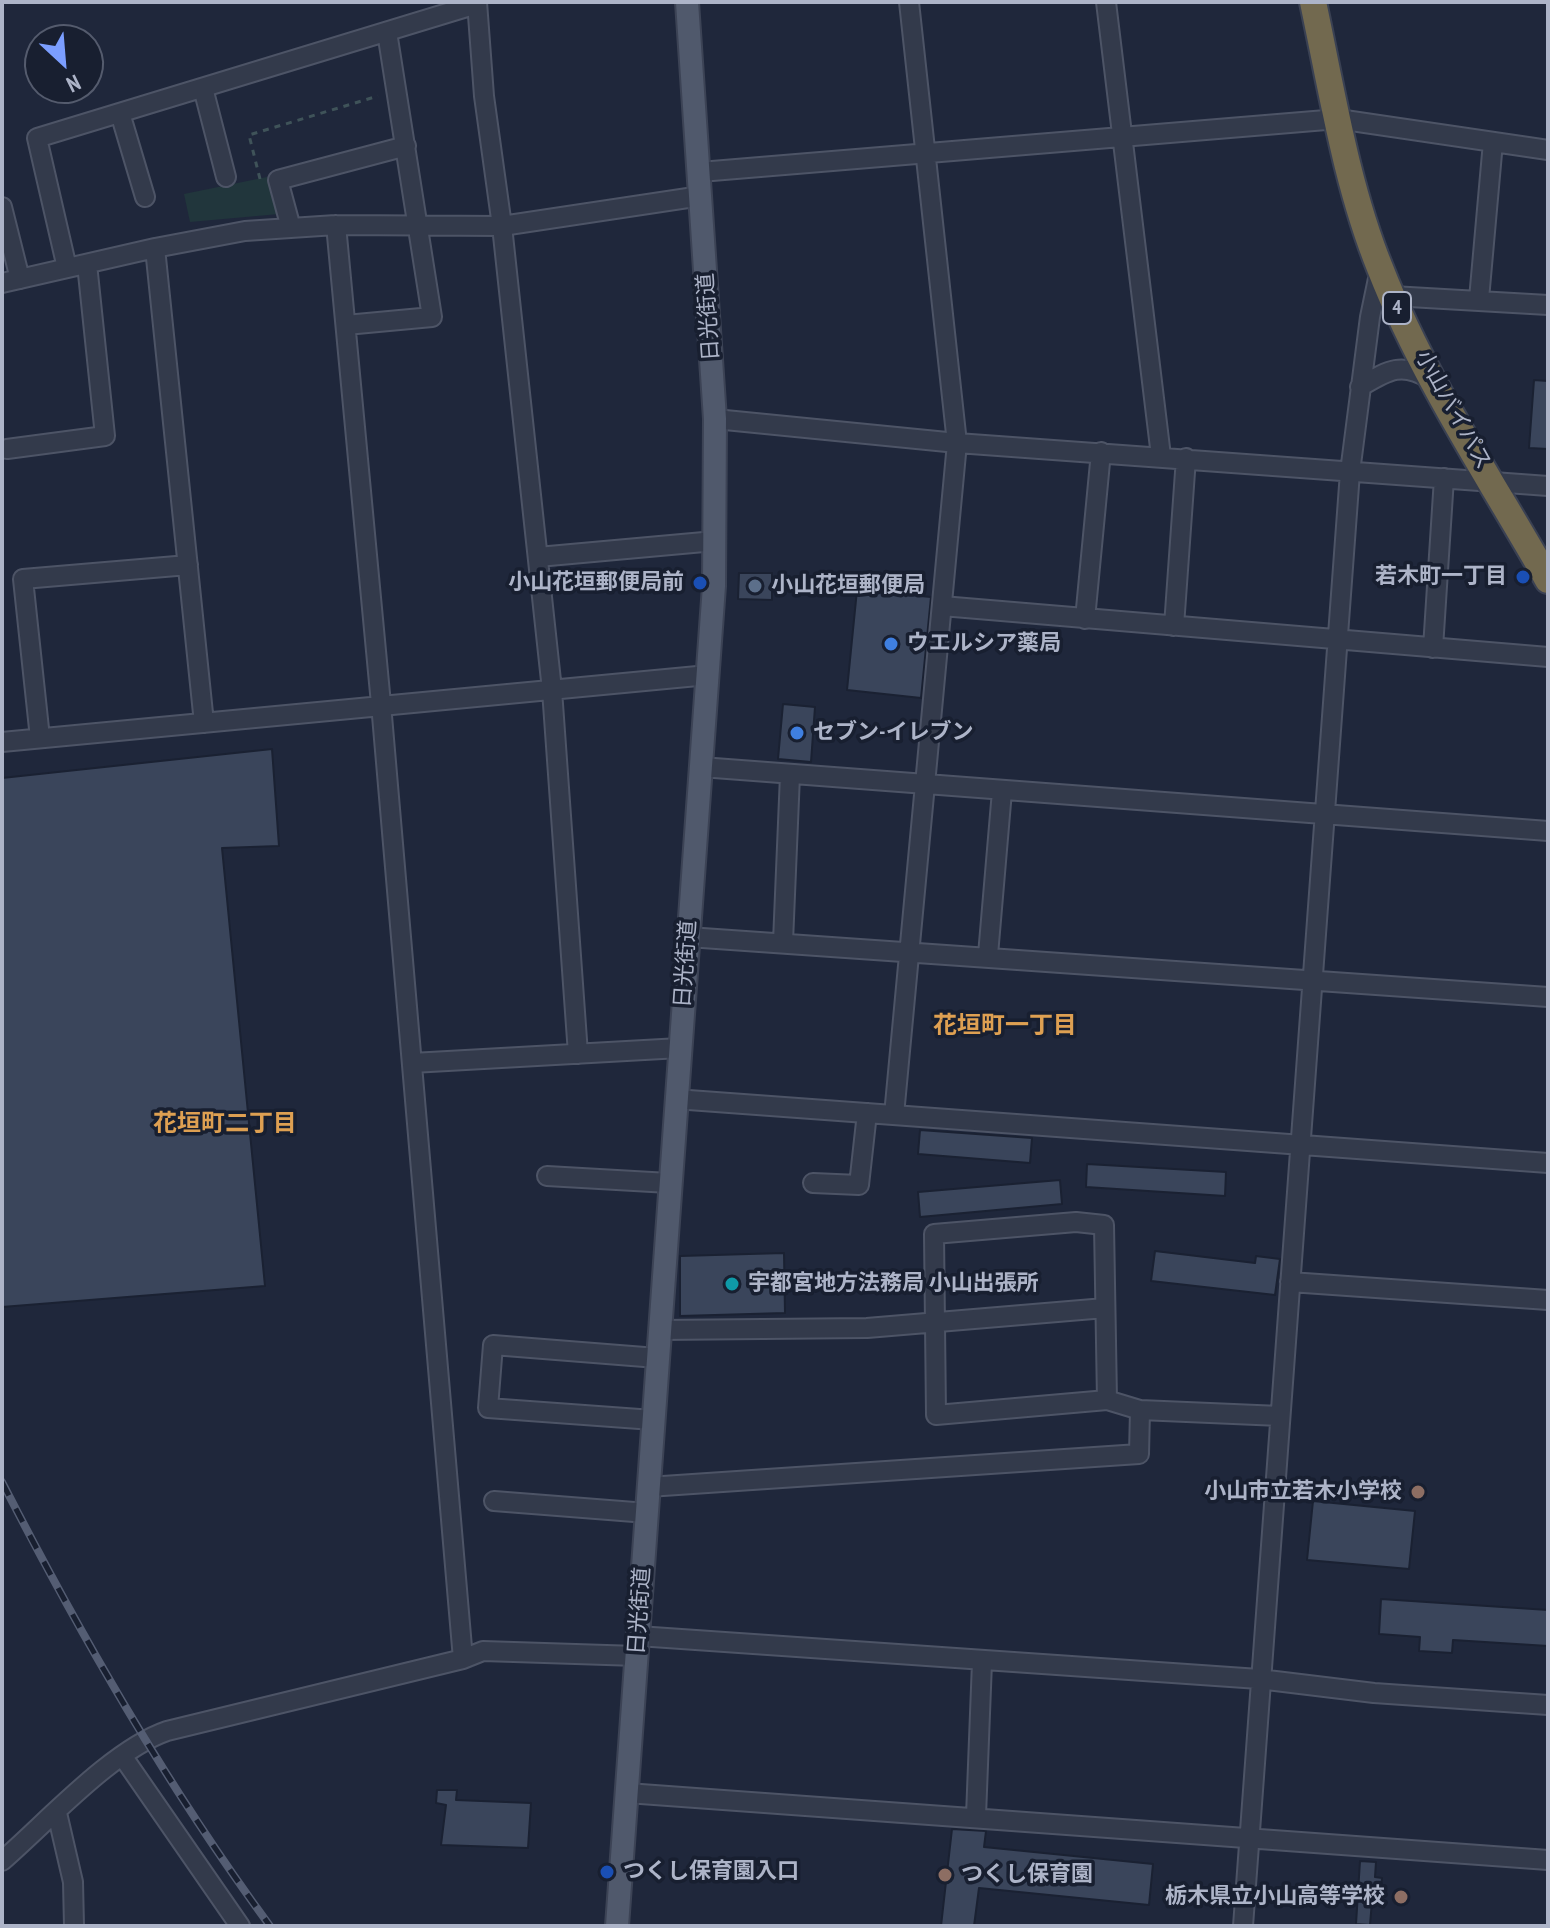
<!DOCTYPE html>
<meta charset="utf-8">
<style>
body{margin:0}
#map{position:relative;width:1550px;height:1928px;overflow:hidden;background:#1f273b;font-family:"PT Sans Narrow",sans-serif}
canvas{display:block}
.frame{position:absolute;inset:0;border:4px solid #adb4c8;pointer-events:none}
.north{position:absolute;left:24px;top:24px;width:80px;height:80px;box-sizing:border-box;background:#181f30;border:2px solid #545b6d;border-radius:50%;rotate:154deg;font-size:22px;font-weight:700;line-height:32px;text-align:center;color:#adb4c8}
.north::after{content:'';display:block;margin:auto;width:28px;height:36px;background:#7b9eff;clip-path:polygon(50% 0,100% 100%,50% 72%,0 100%)}
</style>
<div id="map">
<canvas width="1550" height="1928"></canvas>
<div class="frame"></div>
<div class="north">N</div>
</div>
<script>
const context = document.querySelector('canvas').getContext('2d');
context.lineJoin = 'round';
function paint(path, color) { context.fillStyle = color; context.fill(path, 'evenodd'); }
function trace(path, color, width, dash) { context.strokeStyle = color; context.lineWidth = width; context.lineCap = dash ? 'butt' : 'round'; context.setLineDash(dash || []); context.stroke(path); }
function drawText(font, color, halo, rows, align = 'center') {
  context.font = font + ' "PT Sans Narrow","Noto Sans JP",sans-serif'; context.lineWidth = 7; context.setLineDash([]); context.textBaseline = 'middle'; context.strokeStyle = halo; context.fillStyle = color; for (const [text, x, y, turn = 0] of rows) {
    context.save(); context.translate(x, y); context.rotate((+turn || 0) * Math.PI / 180); context.textAlign = isNaN(turn) ? turn : align; if (halo) context.strokeText(text, 0, 0); context.fillText(text, 0, 0); context.restore();
  }
}
paint(new Path2D(`
 M267 177 279 214 190 222 184 194Z`), '#21363c');
const building = new Path2D(`
 M1534 380 1548 381V449L1529 448Z
 M739 573H772V600L738 599Z
 M857 590 931 597 921 698 847 690Z
 M783 704 815 707 811 762 778 759Z
 M272 749 279 846 222 848 265 1286 2 1307V778Z
 M920 1130 1032 1138 1030 1163 918 1154Z
 M1087 1164 1226 1172 1225 1196 1086 1187Z
 M1060 1180 1062 1204 920 1217 918 1192Z
 M1155 1251 1255 1263 1256 1256 1280 1259 1275 1295 1151 1281Z
 M784 1253 785 1313 680 1316V1256Z
 M1313 1501 1415 1511 1409 1569 1307 1560Z
 M1381 1599 1548 1610V1646L1453 1640 1452 1653 1419 1651 1420 1637 1379 1634Z
 M437 1790H457L456 1800 531 1803 528 1848 441 1845 446 1805 436 1803Z
 M952 1829 986 1831 984 1847 1153 1864 1149 1905 979 1888 974 1926H941Z
 M1360 1861 1376 1862 1375 1877 1382 1878 1380 1902 1372 1901 1370 1925 1356 1924Z`);
paint(building, '#3a455b');
trace(building, '#1a2132', 2);
const minor = new Path2D(`
 M477 2 484 96 502 226 552 690 578 1054
 M1106 2 1161 456
 M203 88 226 177
 M120 113 145 197
 M700 172 1338 119 1548 150
 M2 207 20 279
 M336 225 381 704 463 1659
 M291 228 278 180 406 146
 M155 248 204 723
 M67 268 37 138 477 4
 M2 283 155 248 245 231 336 225 502 226 701 196
 M1392 296 1548 305
 M1479 299 1493 142
 M346 325 432 317 387 32
 M1360 387C1387 371 1401 361 1430 379
 M715 419 957 443 1548 486
 M7 449 105 436 87 264
 M538 557 715 541
 M942 606 1548 657
 M1085 619 1101 452
 M1174 626 1186 458
 M1433 648 1444 478
 M40 738 23 579 188 565
 M2 742 708 675
 M701 767 1548 831
 M688 937 1548 997
 M783 942 790 775
 M988 955 1002 791
 M412 1063 680 1048
 M675 1099 1548 1163
 M894 1115 957 443 909 2
 M547 1176 669 1183
 M813 1183 859 1185 867 1113
 M1290 1282 1548 1300
 M659 1330 867 1328 1105 1308
 M1107 1400 1104 1225 1076 1222 934 1234 936 1415 1107 1400 1140 1410
 M653 1420 488 1408 493 1345 657 1358
 M648 1487 1139 1454 1140 1410 1280 1416
 M494 1501 647 1513
 M638 1636 1259 1679 1374 1693 1548 1705
 M123 1757 240 1926
 M627 1793 1548 1860
 M57 1813 73 1882 74 1926
 M976 1816 982 1662
 M2 1861C48 1821 112 1750 167 1731L463 1659 483 1651 637 1656
 M1243 1926 1350 472 1370 317 1380 269`);
const major = new Path2D(`
 M617 1926 714 586 715 419 687 2`);
const highway = new Path2D(`
 M1313 2C1332 91 1346 184 1380 268 1422 376 1491 480 1548 580`);
trace(minor, '#4d5466', 22);
trace(major, '#3c4355', 26);
trace(highway, '#3a4153', 30);
trace(new Path2D(`
 M260 179 249 135 378 96`), '#3f5359', 3, [6, 6]);
trace(minor, '#333a4b', 18);
trace(major, '#50596c', 22);
trace(highway, '#72694f', 26);
const rail = new Path2D(`
 M2 1482C81 1636 167 1786 270 1926`);
trace(rail, '#545d73', 8);
trace(rail, '#181f30', 5, [15]);
for (const [x, y, r, color] of [
 [1523,577,8,"#1a4fb4"],
 [700,583,8,"#1a4fb4"],
 [755,586,8,"#5c6f8a"],
 [891,644,8,"#3f7fe0"],
 [797,733,8,"#3f7fe0"],
 [732,1284,8,"#0f9aa8"],
 [1418,1492,8,"#8d6e63"],
 [607,1872,8,"#1a4fb4"],
 [945,1875,8,"#8d6e63"],
 [1401,1897,8,"#8d6e63"]
]) { const dot = new Path2D(); dot.arc(x, y, r, 0, 2 * Math.PI); context.fillStyle = color; context.fill(dot); trace(dot, '#181f30', 3); }
for (const [x, y, w] of [
 [1397,308,28]
]) { const box = new Path2D(); box.roundRect(x - w / 2, y - 16, w, 32, 6); context.fillStyle = '#181f30'; context.fill(box); trace(box, '#adb4c8', 2); }
drawText('bold 20px', '#adb4c8', null, [
 ["4",1397,308]
]);
drawText('22px', '#adb4c8', '#181f30', [
 ["日光街道",709,317,-94],
 ["小山バイパス",1453,410,61],
 ["日光街道",686,964,-86],
 ["日光街道",640,1611,-86]
]);
drawText('bold 22px', '#adb4c8', '#181f30', [
 ["若木町一丁目",1507,577,"right"],
 ["小山花垣郵便局前",684,583,"right"],
 ["小山花垣郵便局",771,586],
 ["ウエルシア薬局",907,644],
 ["セブン-イレブン",813,733],
 ["宇都宮地方法務局 小山出張所",748,1284],
 ["小山市立若木小学校",1402,1492,"right"],
 ["つくし保育園入口",623,1872],
 ["つくし保育園",961,1875],
 ["栃木県立小山高等学校",1385,1897,"right"]
], 'left');
drawText('bold 24px', '#dea052', '#181f30', [
 ["花垣町一丁目",1005,1026],
 ["花垣町二丁目",225,1124]
]);
</script>
